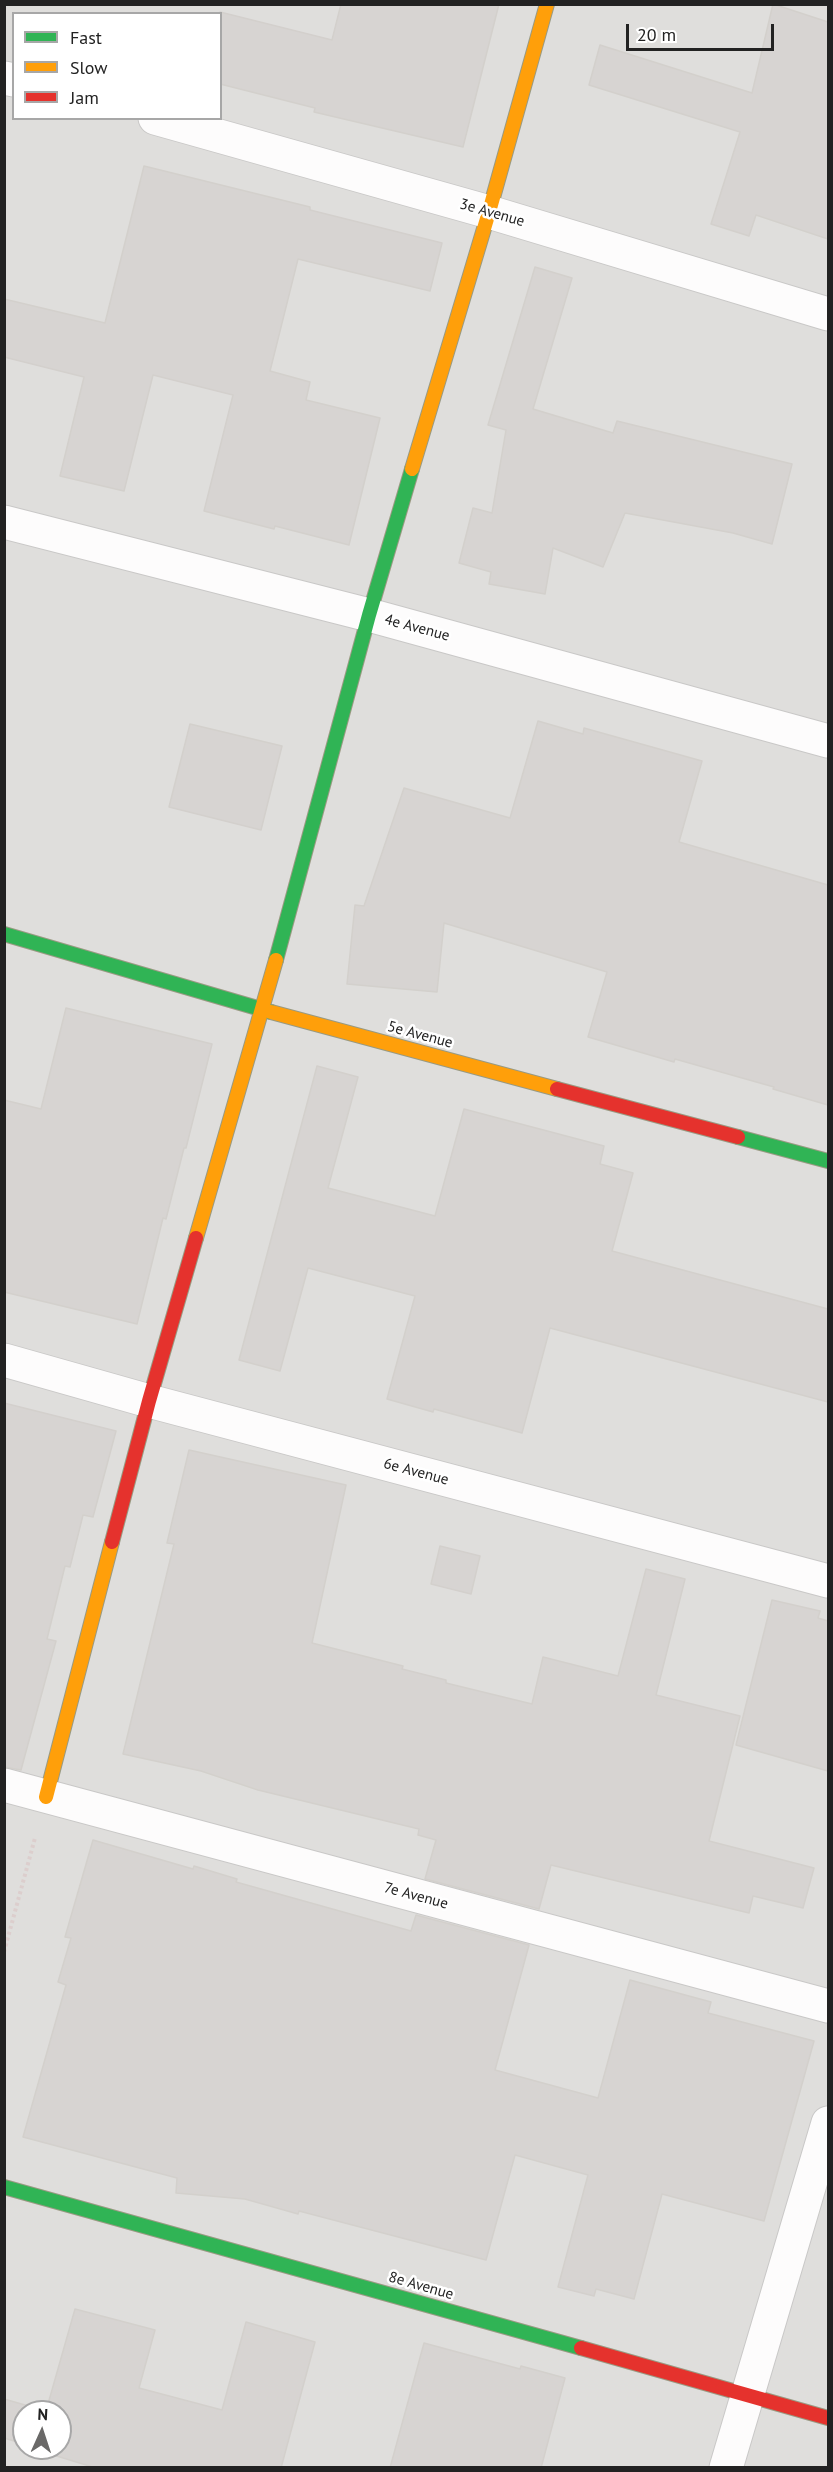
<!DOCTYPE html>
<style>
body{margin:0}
#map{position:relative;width:833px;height:2472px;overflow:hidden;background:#f0eeeb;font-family:"PT Sans",sans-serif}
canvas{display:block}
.frame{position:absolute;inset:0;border:6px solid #222;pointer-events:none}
.legend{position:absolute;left:12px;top:12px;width:210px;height:108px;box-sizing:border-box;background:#fff;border:2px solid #a7a7a7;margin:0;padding:8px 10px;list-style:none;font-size:18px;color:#222}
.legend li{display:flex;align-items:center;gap:12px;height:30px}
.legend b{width:30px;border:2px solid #a7a7a7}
.north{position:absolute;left:12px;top:2400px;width:60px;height:60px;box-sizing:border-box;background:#fff;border:2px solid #a7a7a7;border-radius:50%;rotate:3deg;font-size:16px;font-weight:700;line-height:24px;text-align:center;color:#222}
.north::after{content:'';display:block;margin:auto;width:21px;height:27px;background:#6a6968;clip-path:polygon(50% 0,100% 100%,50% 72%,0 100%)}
.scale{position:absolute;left:626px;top:24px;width:148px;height:27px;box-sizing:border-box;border:3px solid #222;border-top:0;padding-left:8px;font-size:18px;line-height:21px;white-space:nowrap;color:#222;-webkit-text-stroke:4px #fff;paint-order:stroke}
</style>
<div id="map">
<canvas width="833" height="2472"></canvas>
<div class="frame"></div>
<ul class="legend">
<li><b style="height:8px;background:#30b455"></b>Fast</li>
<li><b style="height:8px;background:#ff9f0a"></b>Slow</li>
<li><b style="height:8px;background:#e5322d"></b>Jam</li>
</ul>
<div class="north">N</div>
<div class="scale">20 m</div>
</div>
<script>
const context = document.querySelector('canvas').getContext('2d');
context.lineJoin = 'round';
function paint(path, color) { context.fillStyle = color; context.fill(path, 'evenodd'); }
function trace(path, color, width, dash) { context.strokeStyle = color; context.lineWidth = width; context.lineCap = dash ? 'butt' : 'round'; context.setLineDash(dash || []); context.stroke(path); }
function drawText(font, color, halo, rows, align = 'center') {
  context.font = font + ' "PT Sans",sans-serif'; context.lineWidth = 5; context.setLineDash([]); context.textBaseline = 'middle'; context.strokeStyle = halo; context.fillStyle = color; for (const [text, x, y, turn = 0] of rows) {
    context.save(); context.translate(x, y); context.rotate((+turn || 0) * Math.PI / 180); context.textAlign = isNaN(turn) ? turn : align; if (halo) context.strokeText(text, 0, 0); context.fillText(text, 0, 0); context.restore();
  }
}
paint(new Path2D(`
 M5 5H828V2467H5ZM14 14H220V118H14ZM24 2412H60V2448H24Z`), '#dfdedc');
const building = new Path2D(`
 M341 4H499L463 147 314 112 315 108 220 84V12L332 40Z
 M773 4 828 22V239L756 215 749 236 711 224 740 132 589 85 600 45 752 93Z
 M144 166 310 207V210L442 243 430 291 298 259 270 371 310 382 306 400 380 418 349 545 275 526 274 529 204 511 233 395 153 375 124 491 60 476 84 377 4 357V299L105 323Z
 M535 267 572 278 533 409 613 433 617 421 792 464 772 544 733 533 625 513 603 567 553 548 545 594 489 584 491 572 459 563 473 508 492 513 506 430 488 425Z
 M538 721 583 734 584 728 702 761 679 842 828 885V1105L773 1089 774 1087 675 1059 674 1062 588 1037 607 972 444 923 437 992 347 984 355 905 364 906 404 788 510 818Z
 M190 724 282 746 261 830 169 807Z
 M66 1008 212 1044 186 1148H184L166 1219 163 1218 137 1324 4 1292V1100L41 1109Z
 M317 1066 358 1077 328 1188 435 1216 464 1109 604 1146 600 1164 633 1173 612 1251 828 1309V1402L550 1328 522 1433 434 1409 433 1412 387 1399 415 1296 308 1268 280 1371 239 1360Z
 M4 1403 116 1431 93 1517 83 1515 70 1567 65 1566 47 1639 56 1641 21 1770 4 1767Z
 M189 1450 346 1485 312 1643 403 1666 402 1669 446 1680V1683L532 1704 543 1657 618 1676 646 1569 685 1579 656 1695 740 1716 709 1841 814 1868 803 1908 753 1896 749 1913 551 1865 539 1909 425 1879 436 1840 418 1835 419 1829 258 1790 201 1771 123 1754 174 1544 167 1543Z
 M440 1546 480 1556 471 1594 431 1584Z
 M772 1600 820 1611 818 1618 828 1621V1771L736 1745Z
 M93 1840 193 1869 194 1866 237 1879 236 1882 411 1931 416 1915 529 1945 495 2070 598 2098 630 1980 711 2002 708 2013 814 2041 764 2221 662 2194 634 2299 596 2289 594 2296 558 2287 588 2175 515 2155 486 2260 299 2211 298 2214 245 2199 176 2193 177 2178 23 2137 66 1985 58 1982 71 1938 65 1937Z
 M75 2309 155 2330 139 2388 222 2410 246 2322 315 2342 281 2468H96L50 2454V2451L40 2448H60V2412H24V2444L4 2438V2399L46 2411Z
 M424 2343 520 2369 521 2366 565 2378 541 2468H390Z`);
paint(building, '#d7d4d2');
trace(building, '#d3d0cc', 1.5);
const street = new Path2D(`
 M4 78 14 80
 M155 118 489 212 828 314
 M4 522 369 615 828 741
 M4 1360 149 1401 828 1581
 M4 1785 828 2006
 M726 2468 828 2123`);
const fast = new Path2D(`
 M4 934 271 1012
 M276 960 369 615 412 469
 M738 1137 828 1161
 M4 2187 581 2348`);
const slow = new Path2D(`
 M412 469 489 212 547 4
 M271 1012 557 1089
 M196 1238 276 960
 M46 1797 112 1542`);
const jam = new Path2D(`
 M557 1089 738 1137
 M112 1542 149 1401 196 1238
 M581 2348 828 2418`);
trace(street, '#c9c8c7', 35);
trace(fast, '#999a82', 16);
trace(slow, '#999a82', 16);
trace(jam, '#999a82', 16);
trace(new Path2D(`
 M4 1952 35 1838`), '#dccecd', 4, [3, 3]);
trace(street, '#fdfcfc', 33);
trace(fast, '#30b455', 14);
trace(slow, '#ff9f0a', 14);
trace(jam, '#e5322d', 14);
drawText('15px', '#222', '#fff', [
 ["3e Avenue",492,213,16],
 ["4e Avenue",417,628,15],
 ["5e Avenue",420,1035,15],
 ["6e Avenue",416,1472,15],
 ["7e Avenue",416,1896,15],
 ["8e Avenue",421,2286,16]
]);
</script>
